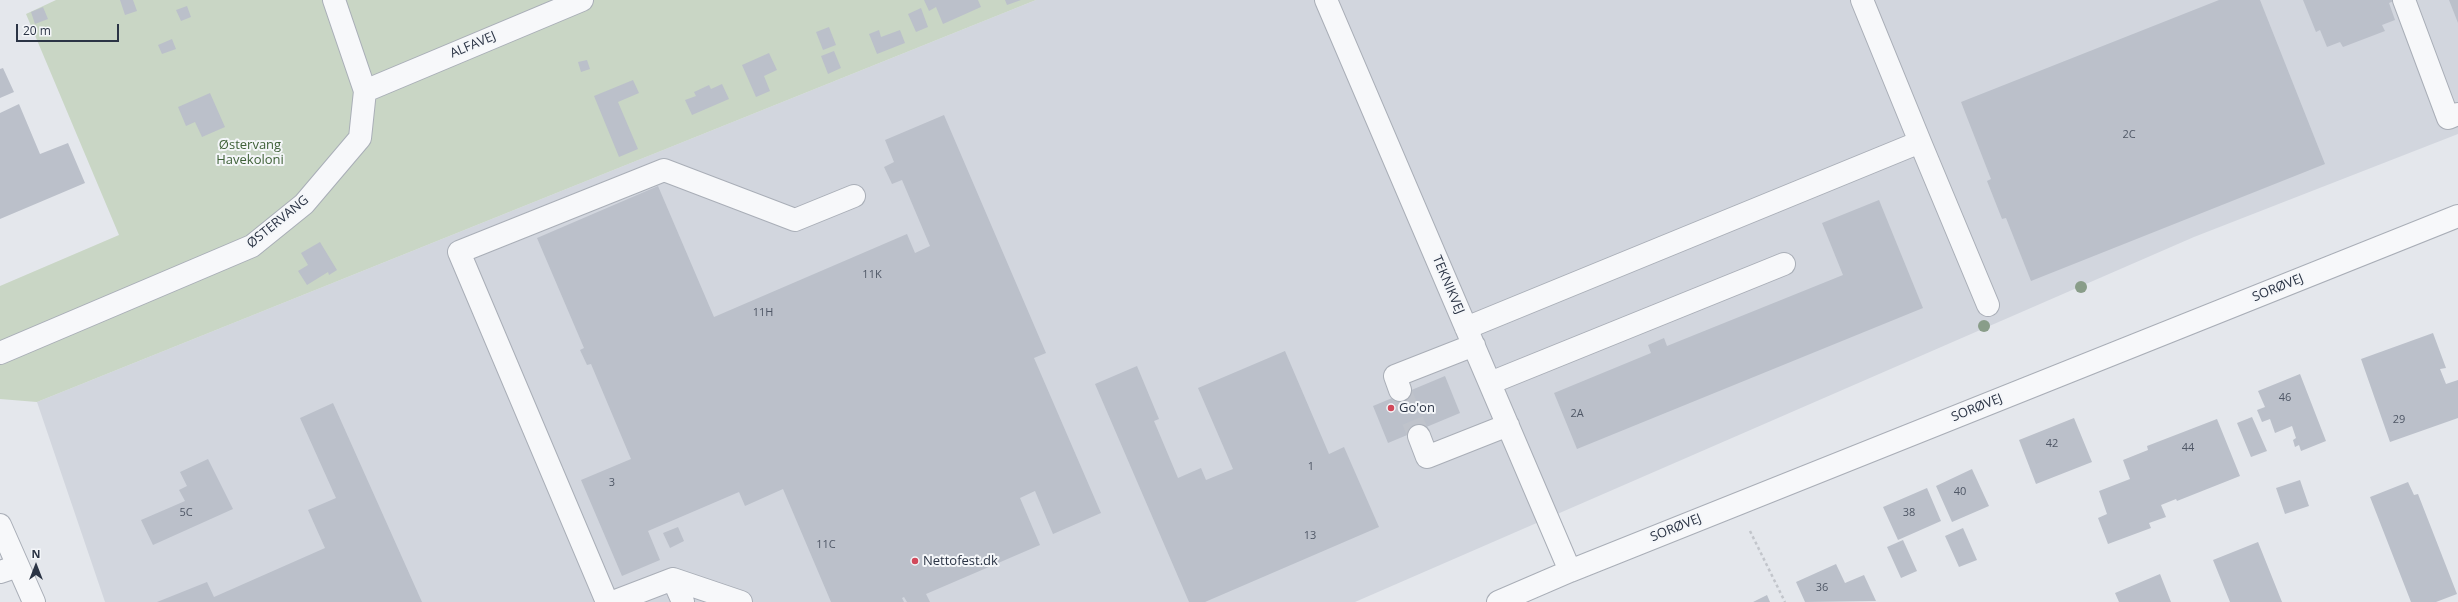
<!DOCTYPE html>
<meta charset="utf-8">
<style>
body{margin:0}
#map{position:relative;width:2458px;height:602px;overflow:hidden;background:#e4e7ec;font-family:"Open Sans",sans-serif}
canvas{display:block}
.north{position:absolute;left:16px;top:546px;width:40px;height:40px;-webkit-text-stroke:3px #f4f6f9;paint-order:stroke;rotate:0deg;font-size:11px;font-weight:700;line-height:16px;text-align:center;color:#2b3445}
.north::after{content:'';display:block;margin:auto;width:14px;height:18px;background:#2b3445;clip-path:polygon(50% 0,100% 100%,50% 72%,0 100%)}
.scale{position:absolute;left:16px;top:24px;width:103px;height:18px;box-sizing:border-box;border:2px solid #2b3445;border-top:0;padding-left:5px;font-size:12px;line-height:14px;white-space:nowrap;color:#2b3445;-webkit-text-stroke:3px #f4f6f9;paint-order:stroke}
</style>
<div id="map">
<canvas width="2458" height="602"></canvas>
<div class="north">N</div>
<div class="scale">20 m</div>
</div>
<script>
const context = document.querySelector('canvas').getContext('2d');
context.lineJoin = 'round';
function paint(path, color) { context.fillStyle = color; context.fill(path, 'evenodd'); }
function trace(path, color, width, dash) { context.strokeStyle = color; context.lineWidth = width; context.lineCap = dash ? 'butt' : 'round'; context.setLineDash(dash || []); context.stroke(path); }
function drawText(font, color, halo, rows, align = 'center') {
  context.font = font + ' "Open Sans",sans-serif'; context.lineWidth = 4; context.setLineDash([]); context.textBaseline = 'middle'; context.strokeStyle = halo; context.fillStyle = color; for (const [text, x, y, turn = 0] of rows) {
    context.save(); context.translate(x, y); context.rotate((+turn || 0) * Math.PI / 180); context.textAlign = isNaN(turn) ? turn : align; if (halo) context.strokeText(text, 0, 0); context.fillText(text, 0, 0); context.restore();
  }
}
paint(new Path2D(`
 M1036 0H2458V134L2194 237 1355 602H105L37 402Z`), '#d2d6de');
paint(new Path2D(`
 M56 0H1036L37 402 0 399V286L119 235 26 14Z`), '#c9d6c5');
paint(new Path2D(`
 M120 0H133L137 11 125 15Z
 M924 0H978L981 7 943 24 936 7 929 11Z
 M1005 0H1021L1007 5Z
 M2219 0H2260L2325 164 2031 281 2006 218 2002 219 1987 181 1991 179 1961 102Z
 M2303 0H2396L2389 3 2395 20 2382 25 2385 31 2343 47 2340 42 2327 47 2320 30 2316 32Z
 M2449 0H2458V23Z
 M187 6 191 17 181 21 176 10Z
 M43 7 48 19 35 24 31 12Z
 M921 8 928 27 916 32 908 14Z
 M829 27 836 45 823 50 816 32Z
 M879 30 881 37 900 30 905 43 877 54 869 34Z
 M172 39 176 49 162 54 158 45Z
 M834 51 841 68 828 74 821 56Z
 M769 53 777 70 764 76 770 91 756 97 742 65Z
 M587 60 590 69 581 72 578 62Z
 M3 68 14 92 0 98V69Z
 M633 80 639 93 618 102 638 149 619 157 594 96Z
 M722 84 729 99 692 115 685 100 696 96 694 92 709 85 711 89Z
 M210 93 225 127 202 137 195 122 186 126 178 107Z
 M19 104 40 154 68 143 85 183 0 219V113Z
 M944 115 1046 353 1034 358 1101 513 1053 534 1035 491 1020 498 1040 545 926 594 930 602H907L904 597 902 598 904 602H831L783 489 745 506 739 492 648 531 660 560 622 576 581 480 631 459 591 364 587 365 580 350 584 348 537 238 658 186 714 317 907 234 915 253 930 246 902 180 892 184 884 167 894 162 885 140Z
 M1879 200 1923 308 1577 449 1554 393 1651 353 1648 345 1664 338 1667 346 1843 275 1822 223Z
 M320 242 337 270 329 275 328 272 307 285 298 271 308 265 301 253Z
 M2433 333 2446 368 2440 369 2446 384 2458 380V418L2390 442 2361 359Z
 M1285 351 1329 454 1344 447 1379 527 1205 602H1189L1095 384 1137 366 1159 419 1154 421 1178 478 1201 468 1206 480 1233 469 1198 388Z
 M2300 374 2326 441 2301 451 2299 445 2295 447 2293 440 2296 438 2292 426 2275 433 2270 419 2262 422 2257 410 2265 407 2258 391Z
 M1445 376 1460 413 1388 443 1373 406Z
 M333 403 422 602H157L207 582 214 597 325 548 308 510 336 498 300 418Z
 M2252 417 2267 451 2251 457 2237 423Z
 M2074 418 2092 462 2036 484 2019 440Z
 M2217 419 2240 476 2177 501 2176 499 2161 505 2166 517 2149 523 2151 528 2108 544 2098 518 2107 514 2099 491 2130 479 2123 460 2148 450 2147 446Z
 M208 459 233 509 153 545 141 520 185 501 179 490 187 486 180 472Z
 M1972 469 1989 506 1952 522 1936 486Z
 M2300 480 2309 506 2285 514 2276 488Z
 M2408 482 2414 495 2418 494 2457 594 2436 602H2411L2370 497Z
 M1927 488 1941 521 1898 540 1883 507Z
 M678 527 684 541 670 548 663 533Z
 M1963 528 1977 560 1959 567 1945 536Z
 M1903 540 1917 571 1901 578 1887 547Z
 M2258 542 2282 602H2230L2213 560Z
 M1836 564 1845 583 1864 575 1876 601 1805 602 1796 582Z
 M2160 574 2171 602H2119L2115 593Z
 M1767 595 1770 602H1753Z`), '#bbc0ca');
trace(new Path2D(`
 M1400 390 1419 436`), '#bfc3cb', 22, [22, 11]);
const minor = new Path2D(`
 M1326 0 1570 571
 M1862 0 1920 142
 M2404 0 2448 118 2458 114
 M365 91 582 0
 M1466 328 1920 142 1988 305
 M0 353 252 246 304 204 360 138 365 91 334 0
 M1490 383 1784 264
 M1400 390 1395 376 1474 345
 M1419 436 1427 457 1508 425
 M0 525 34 602
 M0 572 18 566
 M673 579 741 602
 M607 602 459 252 664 170 795 220 854 196
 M613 602 673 579 683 602
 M1498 602 1570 571 2458 216`);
trace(minor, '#a9aeb7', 24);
trace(new Path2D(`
 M1750 531 1785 602`), '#c2c5cb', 2.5, [3, 3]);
trace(minor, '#f7f8fa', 22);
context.fillStyle = '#899d89';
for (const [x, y] of [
 [2081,287],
 [1984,326]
]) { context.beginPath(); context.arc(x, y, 6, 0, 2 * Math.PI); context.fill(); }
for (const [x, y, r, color] of [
 [1391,408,4,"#d1495b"],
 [915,561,4,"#d1495b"]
]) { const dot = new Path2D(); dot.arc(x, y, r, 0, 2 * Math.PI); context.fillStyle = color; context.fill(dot); trace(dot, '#f4f6f9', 1.5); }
drawText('11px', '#4f5766', null, [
 ["2C",2129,135],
 ["11K",872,275],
 ["11H",763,313],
 ["46",2285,398],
 ["2A",1577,414],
 ["29",2399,420],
 ["42",2052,444],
 ["44",2188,448],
 ["1",1311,467],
 ["3",612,483],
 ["40",1960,492],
 ["5C",186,513],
 ["38",1909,513],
 ["13",1310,536],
 ["11C",826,545],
 ["36",1822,588]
]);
drawText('13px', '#2b3445', '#f4f6f9', [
 ["ALFAVEJ",473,45,-23],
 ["ØSTERVANG",278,222,-39],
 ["TEKNIKVEJ",1448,285,67],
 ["SORØVEJ",2278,288,-22],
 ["SORØVEJ",1977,408,-22],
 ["SORØVEJ",1676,528,-22]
]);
drawText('13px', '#3f6138', '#f4f6f9', [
 ["Østervang",250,145],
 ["Havekoloni",250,160]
]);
drawText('13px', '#2b3445', '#f4f6f9', [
 ["Go'on",1399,408],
 ["Nettofest.dk",923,561]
], 'left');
</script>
